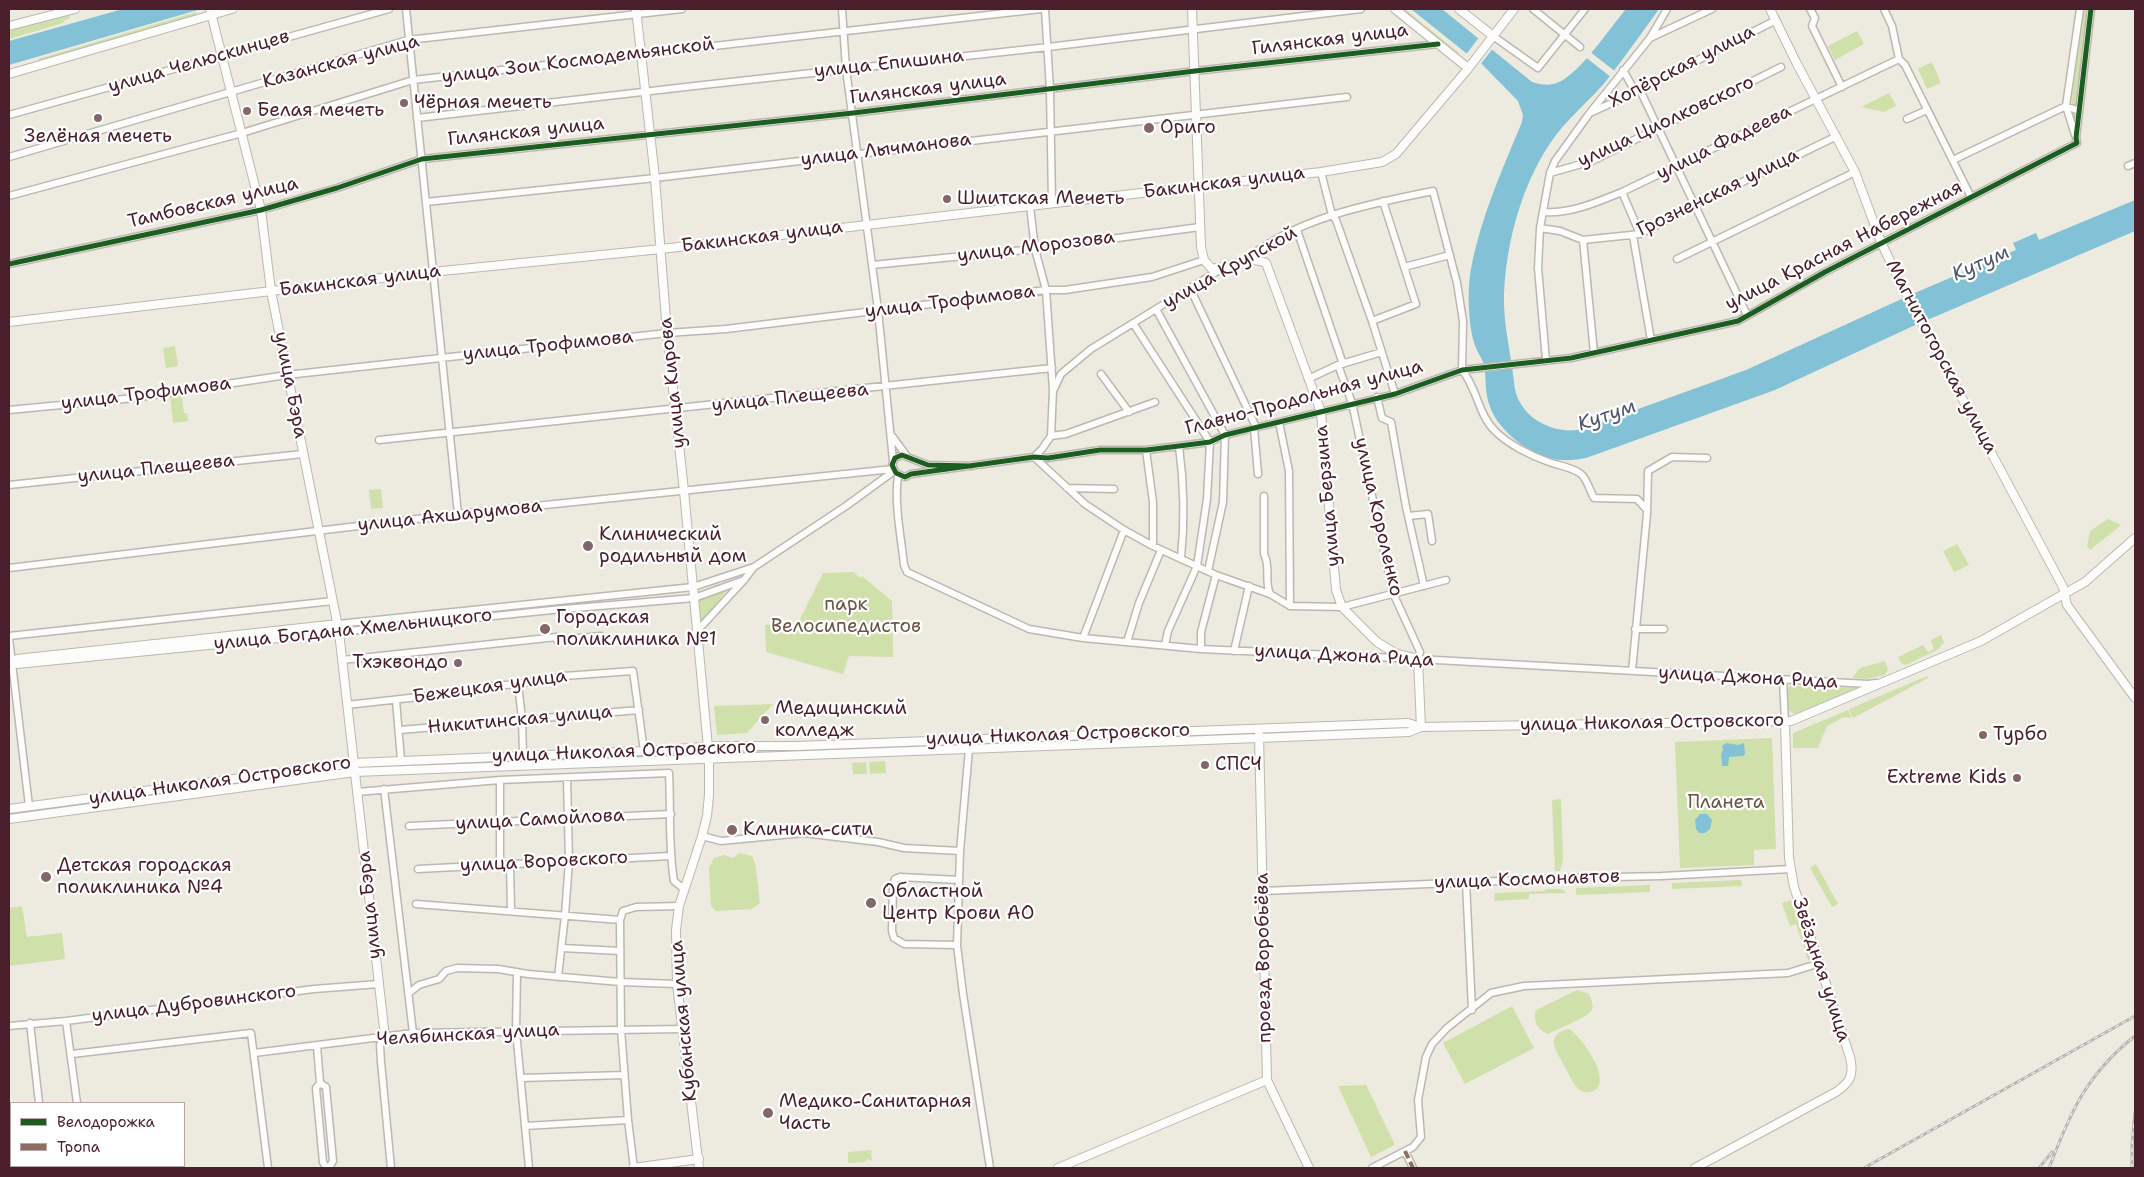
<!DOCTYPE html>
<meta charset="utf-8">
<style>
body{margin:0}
#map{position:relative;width:2144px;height:1177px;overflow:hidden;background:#edeae0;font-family:"Shantell Sans",sans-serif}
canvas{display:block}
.frame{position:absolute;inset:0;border:10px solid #4a1f2b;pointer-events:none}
.legend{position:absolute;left:10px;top:1102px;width:175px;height:65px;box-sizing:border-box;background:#fff;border:1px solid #b7a5aa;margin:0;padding:6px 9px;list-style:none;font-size:15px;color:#4a1f2b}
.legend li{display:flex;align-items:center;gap:10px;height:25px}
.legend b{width:25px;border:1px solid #b7a5aa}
</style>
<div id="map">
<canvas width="2144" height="1177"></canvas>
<div class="frame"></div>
<ul class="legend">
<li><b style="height:6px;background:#1b5e20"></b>Велодорожка</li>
<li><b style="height:6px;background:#8d6e63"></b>Тропа</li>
</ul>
</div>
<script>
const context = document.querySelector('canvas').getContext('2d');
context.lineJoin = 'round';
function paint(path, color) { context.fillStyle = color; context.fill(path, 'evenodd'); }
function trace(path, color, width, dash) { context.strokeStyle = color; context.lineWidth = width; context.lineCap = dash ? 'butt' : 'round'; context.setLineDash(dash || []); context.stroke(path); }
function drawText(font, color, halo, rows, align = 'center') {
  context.font = font + ' "Shantell Sans",sans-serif'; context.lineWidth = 4.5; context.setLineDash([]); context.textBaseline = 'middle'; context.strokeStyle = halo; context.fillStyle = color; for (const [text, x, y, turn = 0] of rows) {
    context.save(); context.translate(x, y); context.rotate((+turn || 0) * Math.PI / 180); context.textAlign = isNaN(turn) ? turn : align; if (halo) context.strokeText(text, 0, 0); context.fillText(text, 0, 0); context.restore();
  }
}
paint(new Path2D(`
 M1398 9H1405L1459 53 1453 52Z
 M2082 9H2089L2077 108H2071Z
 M196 12 198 16 39 62 38 59Z
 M69 14 70 18 65 20 63 23 9 39V30Z
 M1857 31 1864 44 1835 60 1828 46Z
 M1932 62 1941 83 1927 89 1918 69Z
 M1889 93 1896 106 1884 112 1861 107Z
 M175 346 178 366 166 368 163 348Z
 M181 392 184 413H187L188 421 173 423 170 394Z
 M381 489 383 508 371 509 369 490Z
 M2108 519 2121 525 2090 550 2087 546 2090 531Z
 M1957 544 1969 565 1954 572 1943 551Z
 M853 572 860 578 862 576 892 601 893 657 849 656 843 674 766 652 765 625 798 623 823 573Z
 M727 590 701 624 699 599Z
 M1941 635 1944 643 1937 650 1906 665 1901 663 1898 657 1923 645 1928 652 1934 649 1931 640Z
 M1885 661 1888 669 1885 675 1866 679 1852 678 1860 668Z
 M1927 676 1928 678 1853 718 1849 709Z
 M1791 685 1797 686 1862 688 1795 714 1788 710V688Z
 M773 704 747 733 717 735 714 706Z
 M1848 710 1852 718 1844 717 1827 726 1818 748H1793V733Z
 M1411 726 1410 729 1268 733 1301 731 1314 728Z
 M1199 734V737L978 744V742Z
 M1772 738 1776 849 1754 850V865L1680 868 1675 742Z
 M967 743V746L808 751V748Z
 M781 750 783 753 719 755 723 751Z
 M700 753 701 755 364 769 363 768 365 765Z
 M885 761 886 773 870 774 869 762Z
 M866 762 867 774H853L852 763Z
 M348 767V771L36 813 34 810Z
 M1561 799 1563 860 1560 871H1555L1552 800Z
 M740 853 752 856 755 863 760 903 752 909 716 911 711 906 709 868 714 858 724 855 733 858Z
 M1816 864 1838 904 1832 907 1810 868Z
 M1741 880 1742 886 1672 889V883Z
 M1650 885V892L1576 895V888Z
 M1545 889H1562L1566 893 1529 894V899L1494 901 1495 893 1545 891Z
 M1791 900 1811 960H1808L1796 924 1790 926 1782 903Z
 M22 906 27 937 62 933 65 959 9 966V908Z
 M1577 990 1589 994C1591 999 1594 1004 1592 1010 1587 1018 1557 1029 1548 1034 1537 1030 1533 1021 1536 1010Z
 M1512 1006 1534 1048 1465 1084 1443 1043Z
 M1569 1029C1581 1036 1612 1079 1595 1090 1592 1092 1587 1093 1584 1092 1574 1089 1570 1075 1565 1067 1557 1052 1543 1034 1569 1029Z
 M1366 1085 1395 1145 1371 1157 1338 1086Z
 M871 1150 872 1161 868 1159 864 1162 848 1163V1152Z`), '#cfe0ab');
paint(new Path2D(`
 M123 9H201L9 65V41Z
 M1411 9H1442L1532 82C1541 85 1551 86 1559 82 1580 73 1610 28 1626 9H1659C1643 31 1627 54 1610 76 1594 97 1572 114 1556 135 1523 179 1506 241 1504 295 1503 324 1511 353 1514 382 1516 416 1552 436 1583 429L1746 370 1917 292 2016 250 2013 243 2036 233 2039 240 2135 200V231L1911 327 1775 390 1586 458C1578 459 1570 461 1563 460 1535 460 1499 432 1490 407 1484 392 1487 376 1483 362 1481 357 1478 353 1476 348 1468 328 1467 290 1471 269 1481 217 1502 170 1522 122L1523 115 1518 101 1472 54 1466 53Z
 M1726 743 1738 745 1744 743 1745 754 1743 756 1729 757 1728 766H1722L1721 754 1723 750 1722 746Z
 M1700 814H1707L1712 820 1710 829 1705 833H1699L1696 829 1695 820Z`), '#82c1d6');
paint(new Path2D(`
 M1480 36 1494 47 1480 65 1470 56H1465Z
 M1589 51 1616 72 1612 78 1584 56Z`), '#edeae0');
const minor = new Path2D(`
 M406 9 458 514
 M842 9 846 69 878 310 893 461
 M1045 9 1050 90 1052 203
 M1533 9 1580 47
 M1810 9 1815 18 1812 26 1842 87
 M1884 9 1892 26 1899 59 1905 65 1971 197
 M1493 36 1538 68 1585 9
 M1650 38 1712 9
 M1623 70 1632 86 1640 90
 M1640 90 1747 315
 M1590 113 1640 90 1776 20
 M9 115 389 9
 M417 118 703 85 1048 47 1361 9
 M1907 119 1927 110
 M2075 135 2066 106 2080 9
 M9 157 408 40 682 9
 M1953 160 2066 106 2079 111
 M2128 166 2135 163
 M1321 172 1332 215 1336 220 1372 321 1395 394
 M1550 173 1592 161 1781 67
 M1622 192 1640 234
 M9 196 242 133 413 80 1041 9
 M426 202 655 178 1347 97
 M1030 206 1035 249 1046 290 1053 390 1051 436 1042 449 1034 457
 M1543 212C1571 214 1597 202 1622 192L1899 59
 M1540 228 1560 231 1583 240 1640 234 1695 205 1835 137
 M1297 230 1343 364
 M1633 236 1651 340
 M1583 240 1594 353
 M1677 259 1855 172
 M1244 261C1296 218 1368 204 1433 191L1457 283 1463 321 1462 370
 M9 264 261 210 337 188 422 159 853 113 1195 71 1438 44
 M872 265 1035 249 1200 227
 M1404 267 1450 255
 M1190 288 1256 427
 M1156 309 1225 435 1223 502 1208 571
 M1372 321 1416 304 1383 201
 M1133 323 1210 442 1207 499 1197 566 1168 631 1165 645
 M1546 360 1538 268 1540 228 1550 173 1555 161 1589 114 1650 38 1667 9
 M1338 365 1352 403 1393 593 1420 652 1418 659
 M1462 370C1477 388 1478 414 1495 431 1508 444 1531 456 1549 462 1560 466 1572 467 1581 474 1587 479 1590 491 1594 498L1637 499 1647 510
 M1101 374 1129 412
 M1308 379 1338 365 1382 352
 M1054 389 1061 374 1091 349 1221 269
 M1377 397 1382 418 1391 422 1406 507 1424 586
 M9 410 134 398 287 375 667 333 726 329 1046 290H1065L1152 277 1204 260
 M1279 422 1289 471 1290 606
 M1254 428 1258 474
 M892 436 906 455
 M1051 436 1066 434 1155 402
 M379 440 1052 368
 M1179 446C1184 484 1185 520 1181 558
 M1146 450 1153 502V546
 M1034 457 1085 504 1124 530 1153 546 1216 575 1270 594 1290 606 1342 607 1446 580
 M972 466 928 465 902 455 895 458 892 465 896 473 905 477 911 474 1034 457 1048 458 1100 450H1146L1179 446 1210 442 1225 435 1395 394 1462 370 1571 358 1738 321 1825 272 2077 143 2076 138 2091 9
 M898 475C894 505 901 536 904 565L907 572 1029 629 1083 638 1201 649 1418 659 1868 684 1876 683
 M9 485 303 454
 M1067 488 1114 489
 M1264 496V554C1271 567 1264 580 1270 594
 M1408 516 1428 514 1432 541
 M9 568 458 514 893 469
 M338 624 693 587 754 567
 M1635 629H1664
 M698 630 744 580 754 567 846 506 894 471
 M339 632 552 610 694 598 744 580
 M9 636 333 601
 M9 638 29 806
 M1083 638 1124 530
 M557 640 601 636
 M1127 642 1139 603 1161 550
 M1201 649V632L1216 575
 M1234 651 1249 586
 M342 660 557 637
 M1632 671 1647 514 1648 471 1672 457 1707 458
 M1783 680 1785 722
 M518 684 522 719 523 755
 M396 700 401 760
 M347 705 463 692 481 687 518 684 564 676 633 671 644 751
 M400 730 639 710
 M970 738 960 851 957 945 963 994 990 1168
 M500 780V865
 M384 789 413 1033
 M357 792 500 780 669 773C671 809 668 846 674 881L684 889
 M409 826 671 814
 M702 836 721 841 803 833 878 842 904 848 960 851
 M510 864 511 911
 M418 869 670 856
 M1466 882 1472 1010
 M1263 891 1570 878 1662 876 1791 869
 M416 904 620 920 623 911 636 907 679 906
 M620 920 621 1029 628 1120 634 1168
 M957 945 904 944 894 938 892 931 893 884 895 879 900 877 959 880
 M562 948 620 951
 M517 972 516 1031 529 1168
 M558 977 565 915 569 861 567 778
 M409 993 419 985 439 979 446 971 457 968 498 969 528 974 620 982 677 984
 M66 1021 77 1103
 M30 1023 39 1103
 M9 1026 66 1021 314 989 379 984
 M385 1037 380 1045 381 1062 391 1168
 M317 1046 320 1083 326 1087 333 1161 329 1168
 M254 1053 413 1033 683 1029
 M72 1054 251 1033 268 1168
 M521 1078 624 1075
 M320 1083 316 1088 323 1162 326 1167 329 1168
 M525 1126 628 1120
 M1405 1151 1413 1168
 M46 1166 47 1168
 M84 1166 85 1168
 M9 1167V1168
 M1372 1168 1413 1147 1421 1137 1418 1100 1426 1057 1432 1044 1447 1028 1491 993 1524 986 1788 973 1820 963`);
const major = new Path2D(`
 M210 9 261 210 271 291 339 632 385 1037
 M636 9 655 178 667 333 684 491 709 758V795L707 816 702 836 679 906 676 930 677 984 699 1168
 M1192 9 1201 247 1204 260 1211 268C1229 270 1248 254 1266 263L1321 412 1336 590 1342 607 1377 642 1395 653 1418 659 1421 727
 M1395 9 1468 68
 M1459 9 1493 36
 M1770 9 1797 64 1855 172 1881 242 1900 282 2063 587 2067 605 2135 698
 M9 26 75 9
 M9 74 232 9
 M9 322 432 272 661 249 1321 172 1382 162 1396 154 1467 70 1514 9
 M12 662 17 664 339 632
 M9 663 17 659 338 624
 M1259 735 1267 1080 1309 1168
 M9 809 354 763 644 751 720 746H797L1408 723 1421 727
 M9 819 355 772 1259 738 1409 732 1421 727 1791 721 1981 641 2085 582 2135 538
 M633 1168 699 1159
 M1058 1168 1267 1080
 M1695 1168 1836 1092C1851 1082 1854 1074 1850 1057L1794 887 1789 858 1785 722`);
trace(minor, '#bdb7b2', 9);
trace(major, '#bdb7b2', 10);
trace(minor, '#fcfcfa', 6);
trace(major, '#fcfcfa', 8);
const rail = new Path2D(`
 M1864 1168 2135 1016
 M2039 1168 2052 1152
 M2049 1168C2071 1111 2086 1075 2135 1036
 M2132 1168V1145L2135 1112`);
trace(rail, '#bab4b5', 3);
trace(rail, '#fff', 1, [4]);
trace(new Path2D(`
 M1405 1151 1413 1168`), '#8d6e63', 4, [8, 4]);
trace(new Path2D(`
 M9 264 261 210 337 188 422 159 853 113 1195 71 1438 44
 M972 466 928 465 902 455 895 458 892 465 896 473 905 477 911 474 1034 457 1048 458 1100 450H1146L1179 446 1210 442 1225 435 1395 394 1462 370 1571 358 1738 321 1825 272 2077 143 2076 138 2091 9`), '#1b5e20', 5);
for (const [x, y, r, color] of [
 [404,103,5,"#83666a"],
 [247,111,5,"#83666a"],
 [98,118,5,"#83666a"],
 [1149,128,6,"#83666a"],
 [947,199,5,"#83666a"],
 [588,546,6,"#83666a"],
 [545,629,6,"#83666a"],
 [458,663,5,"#83666a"],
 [765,720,5,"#83666a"],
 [1983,735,5,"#83666a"],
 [1205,765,5,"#83666a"],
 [2017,778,5,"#83666a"],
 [732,830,6,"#83666a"],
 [46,877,6,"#83666a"],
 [871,903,6,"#83666a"],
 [768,1113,6,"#83666a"]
]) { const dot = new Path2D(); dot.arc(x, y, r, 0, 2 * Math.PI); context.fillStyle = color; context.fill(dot); trace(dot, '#fff', 2); }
drawText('19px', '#4a1f2b', '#fff', [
 ["Гилянская улица",1330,40,-7],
 ["улица Зои Космодемьянской",578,61,-7],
 ["улица Челюскинцев",199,62,-16],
 ["Казанская улица",341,62,-15],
 ["улица Епишина",889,64,-6],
 ["Хопёрская улица",1682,67,-27],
 ["Гилянская улица",928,89,-7],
 ["улица Циолковского",1666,122,-25],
 ["Гилянская улица",526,132,-6],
 ["улица Фадеева",1724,143,-26],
 ["улица Лычманова",886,150,-7],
 ["Бакинская улица",1224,183,-7],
 ["Грозненская улица",1718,193,-26],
 ["Тамбовская улица",213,203,-13],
 ["Бакинская улица",762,237,-7],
 ["улица Красная Набережная",1844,246,-27],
 ["улица Морозова",1036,247,-7],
 ["улица Крупской",1230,268,-29],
 ["Бакинская улица",360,281,-7],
 ["улица Трофимова",950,302,-7],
 ["улица Трофимова",548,346,-6],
 ["Магнитогорская улица",1941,357,62],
 ["улица Кирова",673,383,-96],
 ["улица Бэра",290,385,79],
 ["улица Трофимова",146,394,-7],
 ["улица Плещеева",790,398,-6],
 ["Главно-Продольная улица",1304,398,-15],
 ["улица Плещеева",156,469,-6],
 ["улица Берзина",1328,496,-95],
 ["улица Ахшарумова",450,516,-6],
 ["улица Короленко",1378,517,77],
 ["улица Богдана Хмельницкого",353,630,-6],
 ["улица Джона Рида",1344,656,3],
 ["улица Джона Рида",1748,678,3],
 ["Бежецкая улица",490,687,-8],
 ["Никитинская улица",520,720,-5],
 ["улица Николая Островского",1652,723,-1],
 ["улица Николая Островского",1058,735,-2],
 ["улица Николая Островского",624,752,-2],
 ["улица Николая Островского",220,781,-8],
 ["улица Самойлова",540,820,-3],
 ["улица Воровского",544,862,-3],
 ["улица Космонавтов",1527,880,-2],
 ["улица Бэра",370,905,-96],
 ["проезд Воробьёва",1264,958,-91],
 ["Звёздная улица",1821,970,72],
 ["улица Дубровинского",194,1004,-7],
 ["Кубанская улица",684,1021,-95],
 ["Челябинская улица",468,1035,-3]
]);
drawText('19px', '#4a1f2b', '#fff', [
 ["Чёрная мечеть",414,103],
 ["Белая мечеть",257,111],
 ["Ориго",1160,128],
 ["Зелёная мечеть",98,137,"center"],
 ["Шиитская Мечеть",957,199],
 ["Клинический",599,535],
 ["родильный дом",599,557],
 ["Городская",556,618],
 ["поликлиника №1",556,640],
 ["Тхэквондо",448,663,"right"],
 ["Медицинский",775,709],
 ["колледж",775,731],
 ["Турбо",1993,735],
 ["СПСЧ",1215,765],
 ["Extreme Kids",2007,778,"right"],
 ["Клиника-сити",743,830],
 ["Детская городская",57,866],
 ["поликлиника №4",57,888],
 ["Областной",882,892],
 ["Центр Крови АО",882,914],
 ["Медико-Санитарная",779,1102],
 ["Часть",779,1124]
], 'left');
drawText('19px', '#6a5644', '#fff', [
 ["парк",846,605],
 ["Велосипедистов",846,627],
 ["Планета",1726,803]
]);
drawText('italic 20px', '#4e596e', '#fff', [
 ["Кутум",1981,264,-24],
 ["Кутум",1607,416,-19]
]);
</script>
